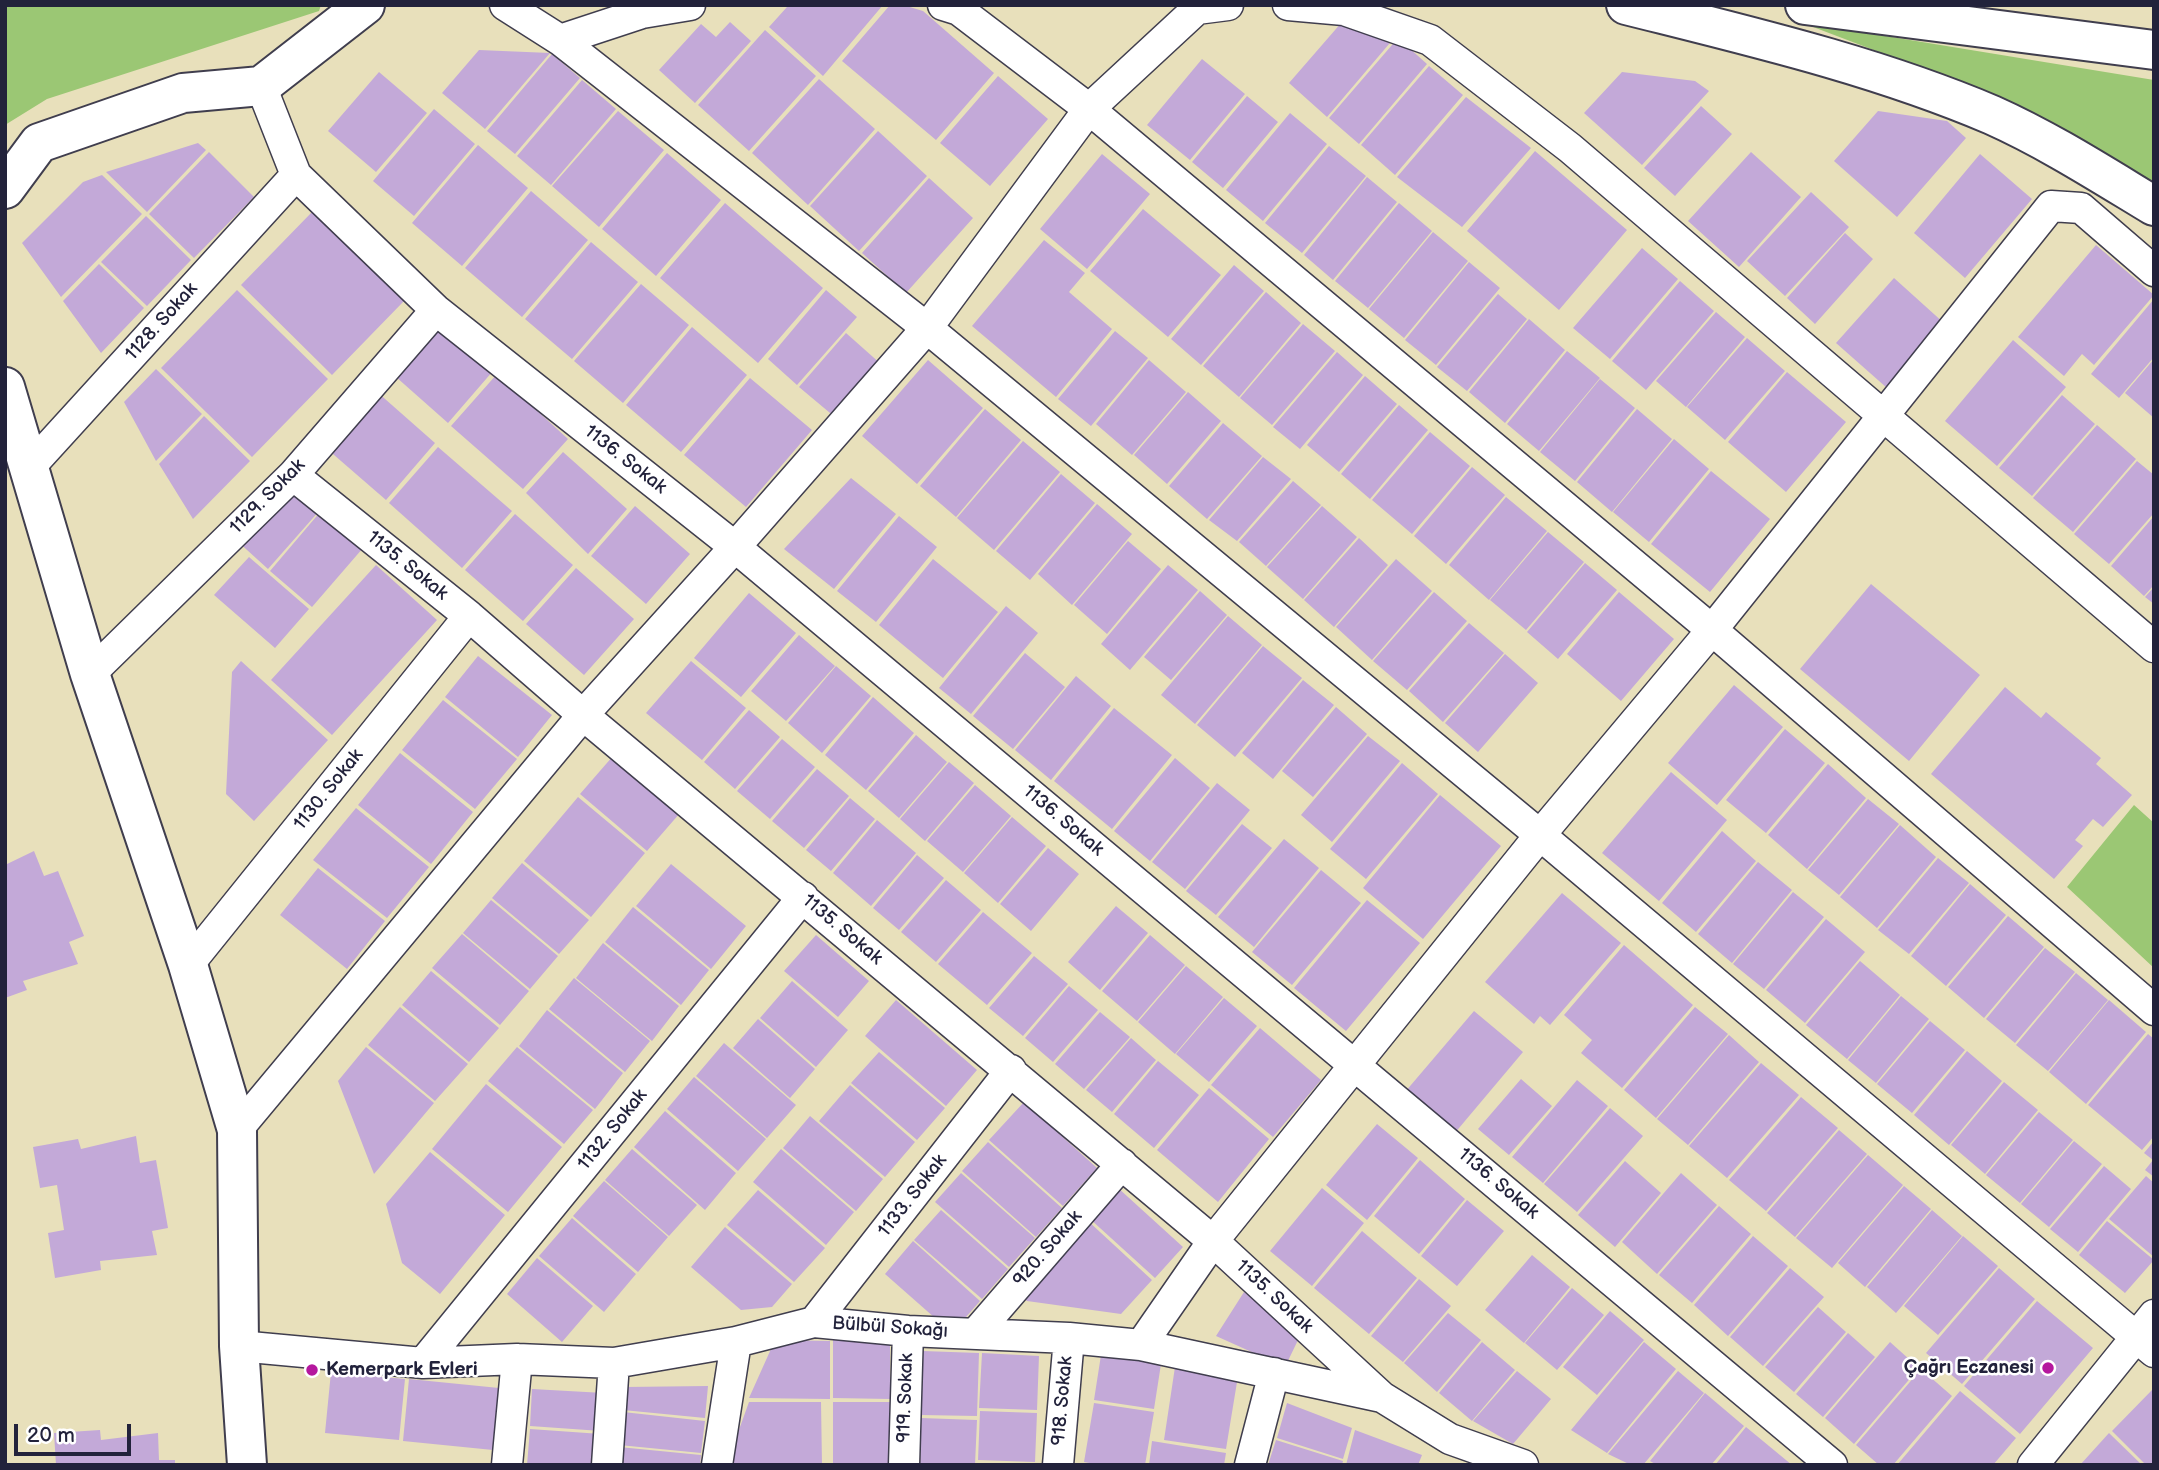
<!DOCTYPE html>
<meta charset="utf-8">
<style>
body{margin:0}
#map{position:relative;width:2159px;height:1470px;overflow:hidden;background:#e8e0bb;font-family:"Balsamiq Sans",sans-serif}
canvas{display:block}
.frame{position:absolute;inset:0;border:7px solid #22223b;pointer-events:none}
.scale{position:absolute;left:14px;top:1424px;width:117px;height:32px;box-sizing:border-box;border:4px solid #22223b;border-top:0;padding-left:9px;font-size:21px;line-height:24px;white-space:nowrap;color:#22223b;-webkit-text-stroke:5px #fff;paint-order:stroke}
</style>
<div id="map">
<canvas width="2159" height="1470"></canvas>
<div class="frame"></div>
<div class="scale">20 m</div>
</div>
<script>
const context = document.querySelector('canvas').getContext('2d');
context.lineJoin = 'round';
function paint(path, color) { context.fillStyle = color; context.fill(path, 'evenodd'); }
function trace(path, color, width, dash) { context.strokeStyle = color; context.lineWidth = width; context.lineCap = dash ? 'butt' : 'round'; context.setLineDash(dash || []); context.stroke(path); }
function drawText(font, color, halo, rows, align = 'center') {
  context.font = font + ' "Balsamiq Sans",sans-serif'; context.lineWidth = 5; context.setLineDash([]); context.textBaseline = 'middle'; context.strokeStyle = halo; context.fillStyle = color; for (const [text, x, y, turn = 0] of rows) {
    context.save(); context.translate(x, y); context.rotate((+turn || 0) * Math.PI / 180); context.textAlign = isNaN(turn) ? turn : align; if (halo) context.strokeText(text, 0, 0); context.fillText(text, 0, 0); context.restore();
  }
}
paint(new Path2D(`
 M5 5H321L319 11 47 99 5 125Z
 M1800 22 2154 80V190L2000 98Z
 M2134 805 2154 823V968L2067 887Z`), '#9bc774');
paint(new Path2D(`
 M796 5H883L823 76 769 27 787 7Z
 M890 5H903L923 11 994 73 936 140 842 61Z
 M730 22 751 41 695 103 659 70 701 24 716 37Z
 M1342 22 1395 37 1327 117 1289 83Z
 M765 30 816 76 749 151 698 105Z
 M1398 38 1427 64 1359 144 1329 118Z
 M479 50 550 53 485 129 442 93Z
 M552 54 580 78 515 154 487 131Z
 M1202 59 1245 94 1190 160 1147 125Z
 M1429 66 1463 95 1395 175 1361 145Z
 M379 72 427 113 376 172 328 131Z
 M1622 72 1695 81 1709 91 1642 165 1584 113Z
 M998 76 1048 119 990 186 940 143Z
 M819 79 875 129 808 205 752 153Z
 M582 80 616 109 551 185 517 156Z
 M1247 96 1278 122 1223 188 1192 162Z
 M1466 97 1531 148 1462 227 1397 177Z
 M1701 106 1732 134 1675 196 1644 168Z
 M434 109 475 144 414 216 373 181Z
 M618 111 664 150 599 227 552 186Z
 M1878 111 1947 121 1966 138 1897 217 1834 161Z
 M1290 113 1327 144 1263 221 1226 190Z
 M878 131 927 176 859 251 810 206Z
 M198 143 206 150 147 212 106 172Z
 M478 145 528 188 462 266 412 223Z
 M1329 146 1366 176 1302 253 1265 223Z
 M1535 151 1627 230 1559 310 1467 231Z
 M209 152 254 197 194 258 149 214Z
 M1751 152 1801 197 1739 267 1688 221Z
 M667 153 721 200 656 276 602 229Z
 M1102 154 1150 194 1087 269 1040 229Z
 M1980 154 2032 199 1965 278 1914 233Z
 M102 175 142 214 61 297 22 243 83 182Z
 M1367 177 1397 202 1333 280 1304 255Z
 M929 178 973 218 906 293 862 253Z
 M531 191 588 240 522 317 465 268Z
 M1811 192 1849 227 1785 296 1747 261Z
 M725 203 823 288 758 363 660 278Z
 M1399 203 1432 231 1368 308 1335 281Z
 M1143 209 1221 275 1168 337 1090 271Z
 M312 212 404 301 332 375 241 285Z
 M146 216 191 260 147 306 101 262Z
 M1433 232 1468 261 1404 338 1369 309Z
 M1845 233 1873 259 1815 324 1787 298Z
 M1044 240 1085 273 1069 292 1112 329 1056 397 972 326Z
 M591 242 638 282 572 359 525 319Z
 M2096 245 2154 295 2094 365 2082 354 2064 376 2018 337Z
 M1642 248 1678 279 1610 359 1573 328Z
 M1469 262 1500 288 1436 365 1405 340Z
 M99 264 144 308 101 353 63 301Z
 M1234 265 1264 291 1201 365 1171 339Z
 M1894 278 1945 324 1887 388 1836 343Z
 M1680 281 1714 311 1646 390 1612 361Z
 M641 284 689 325 623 403 574 361Z
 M237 290 328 379 252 457 161 368Z
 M826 290 857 317 797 385 768 359Z
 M1266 292 1301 323 1239 397 1203 366Z
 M1498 294 1527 319 1467 391 1437 367Z
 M2154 299V357L2119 398 2091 374Z
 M1716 312 1745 337 1686 407 1656 381Z
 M433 317 493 371 448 423 387 369Z
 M1529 319 1565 350 1505 423 1469 392Z
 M1303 324 1335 351 1272 425 1240 398Z
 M692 327 747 375 681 452 626 405Z
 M1115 331 1148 358 1091 426 1058 399Z
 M846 333 882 365 836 418 799 387Z
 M1747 338 1785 371 1725 440 1687 407Z
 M2013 340 2066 387 1997 466 1945 421Z
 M1567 351 1600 378 1539 451 1507 424Z
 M1337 352 1363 375 1300 449 1273 427Z
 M2154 359V418L2125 393Z
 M928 360 983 408 917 484 862 436Z
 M1149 360 1186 392 1132 455 1096 424Z
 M156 369 202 414 156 461 124 402Z
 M1787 372 1846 422 1786 492 1728 442Z
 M497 374 568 439 523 489 451 426Z
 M1365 376 1397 404 1339 472 1307 445Z
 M750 378 812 430 746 507 684 455Z
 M1600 379 1635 408 1575 481 1540 452Z
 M376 391 435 443 386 500 326 448Z
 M1188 392 1221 421 1167 484 1134 455Z
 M2062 395 2095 424 2032 496 1999 468Z
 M1399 405 1428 430 1370 499 1341 474Z
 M985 409 1021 440 956 517 920 486Z
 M1637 409 1672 439 1612 512 1577 482Z
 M204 416 250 461 193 519 159 464Z
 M1223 423 1262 456 1207 519 1169 486Z
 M2097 425 2136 459 2073 532 2033 498Z
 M1430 432 1470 466 1412 534 1372 500Z
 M1674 439 1709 469 1649 542 1613 512Z
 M1023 441 1060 472 994 550 957 518Z
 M438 447 512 511 462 568 389 503Z
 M563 452 627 509 588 554 526 493Z
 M1263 457 1291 479 1237 541 1209 520Z
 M2137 461 2154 475V513L2109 564 2074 534Z
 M1472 467 1505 495 1446 564 1414 536Z
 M1711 471 1770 519 1710 592 1651 544Z
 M1061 474 1095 503 1030 580 996 551Z
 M851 478 896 514 834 589 784 549Z
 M1293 481 1321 505 1266 566 1239 542Z
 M287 482 320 510 268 569 236 540Z
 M1506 497 1547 531 1489 600 1449 565Z
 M1097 504 1132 534 1072 605 1038 574Z
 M635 506 690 554 646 604 591 556Z
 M1322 506 1357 537 1303 599 1267 567Z
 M321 511 363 548 312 607 270 571Z
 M515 514 573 565 523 621 465 570Z
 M899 516 937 547 876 622 837 591Z
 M2154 516V585L2144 596 2111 566Z
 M1548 532 1584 562 1526 630 1490 600Z
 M1359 538 1388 565 1334 627 1304 600Z
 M1128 541 1161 569 1107 634 1074 605Z
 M249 557 309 609 275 648 214 595Z
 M933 559 998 612 943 678 879 625Z
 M1396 559 1432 591 1372 660 1336 627Z
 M1585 563 1617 590 1558 659 1527 632Z
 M376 565 437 620 332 735 271 680Z
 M1168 565 1198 590 1130 670 1101 644Z
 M576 568 634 619 584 675 526 624Z
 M1871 584 1980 675 1909 761 1800 669Z
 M2154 587V604L2145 597Z
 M1200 591 1227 615 1171 680 1144 657Z
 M1434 592 1467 621 1407 690 1373 661Z
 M1619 592 1674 639 1621 701 1567 654Z
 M749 593 796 633 741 697 694 658Z
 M1006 606 1038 633 971 714 939 688Z
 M1228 616 1262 645 1195 724 1161 695Z
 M1469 623 1504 653 1443 722 1409 691Z
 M799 635 835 666 786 721 751 691Z
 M1263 646 1302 678 1235 757 1197 725Z
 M1025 653 1065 687 1013 749 973 716Z
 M1505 654 1538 683 1478 752 1445 723Z
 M478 656 552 715 518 757 445 697Z
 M241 661 328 740 254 821 226 794 232 672Z
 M691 661 746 708 702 760 646 713Z
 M836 666 871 696 822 753 788 723Z
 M1076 676 1111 706 1051 780 1015 750Z
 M1303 680 1334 705 1273 779 1242 753Z
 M1734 685 1783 727 1717 805 1668 763Z
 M2005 687 2041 718 2046 712 2101 758 2096 764 2132 795 2103 827 2093 819 2075 840 2083 846 2054 879 1931 774Z
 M873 697 914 733 866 790 825 755Z
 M443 700 517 759 475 809 402 750Z
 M1336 707 1367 734 1313 797 1282 771Z
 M1114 708 1172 755 1112 829 1054 781Z
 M749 710 780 737 735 789 704 762Z
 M1785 729 1825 763 1766 833 1726 800Z
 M916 735 947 762 899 818 868 791Z
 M1368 736 1400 761 1332 842 1301 815Z
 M782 739 815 767 770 819 737 791Z
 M400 753 473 812 431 864 358 805Z
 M613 756 680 813 647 851 580 794Z
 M1175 758 1210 788 1150 861 1114 831Z
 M949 762 974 783 925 841 900 819Z
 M1402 763 1438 794 1366 879 1330 849Z
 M1828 764 1866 798 1807 869 1768 835Z
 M817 769 849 796 804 848 772 821Z
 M1671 772 1727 820 1659 901 1602 853Z
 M1217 783 1250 810 1185 889 1152 862Z
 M975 785 1011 816 963 872 927 841Z
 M1440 795 1501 846 1423 939 1363 888Z
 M578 797 645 853 591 917 524 861Z
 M850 798 875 819 831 871 806 850Z
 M1868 799 1899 824 1839 895 1808 870Z
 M356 808 429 867 387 918 313 860Z
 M1012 817 1046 846 998 903 964 873Z
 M877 820 916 853 871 906 833 873Z
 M1242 824 1272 848 1216 915 1186 891Z
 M1900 825 1936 857 1877 928 1840 897Z
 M1722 831 1756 861 1696 932 1662 903Z
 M1284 839 1319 868 1254 947 1218 917Z
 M1048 848 1079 874 1031 931 1000 904Z
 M34 851 44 876 58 871 84 936 69 942 78 964 23 981 27 990 5 998V865Z
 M917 855 944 878 899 930 873 908Z
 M1938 858 1969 883 1909 954 1878 930Z
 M1758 862 1792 890 1732 963 1698 934Z
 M522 863 589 920 559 954 492 898Z
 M671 864 746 926 711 969 636 906Z
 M318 868 385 921 347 969 280 915Z
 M1321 870 1361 903 1292 985 1252 952Z
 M946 880 981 910 936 962 901 932Z
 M1970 884 2006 915 1946 986 1911 956Z
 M1793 892 1824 917 1764 989 1733 964Z
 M1562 893 1621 943 1550 1025 1540 1016 1534 1024 1485 982Z
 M491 900 558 956 530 989 463 933Z
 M1367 900 1420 943 1346 1031 1294 988Z
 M1116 906 1148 933 1100 990 1068 962Z
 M633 907 709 970 681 1005 605 942Z
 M983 912 1032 953 987 1005 938 964Z
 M2008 916 2044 947 1984 1018 1948 987Z
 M1826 919 1865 952 1805 1023 1766 990Z
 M462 934 529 991 500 1025 432 968Z
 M816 935 869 981 838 1017 784 971Z
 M1150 935 1185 965 1137 1021 1102 991Z
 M603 943 679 1006 652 1041 576 978Z
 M1624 945 1693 1005 1622 1088 1581 1053 1592 1040 1564 1015Z
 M2045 948 2075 972 2015 1043 1986 1019Z
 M1034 956 1068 984 1023 1036 989 1008Z
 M1860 961 1900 995 1847 1059 1806 1025Z
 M1186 966 1223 997 1175 1054 1138 1022Z
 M431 971 499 1028 469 1062 402 1005Z
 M2076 973 2108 1000 2048 1071 2016 1045Z
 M574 978 650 1041 625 1072 549 1009Z
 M792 981 848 1030 816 1067 760 1018Z
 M1069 986 1098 1010 1053 1062 1025 1038Z
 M1901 996 1929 1019 1876 1083 1848 1060Z
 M1224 998 1257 1026 1209 1082 1176 1054Z
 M896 1000 977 1070 946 1106 865 1036Z
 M2109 1000 2146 1032 2086 1104 2049 1072Z
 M400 1007 468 1064 435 1101 368 1045Z
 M1695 1007 1728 1034 1656 1118 1624 1090Z
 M547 1010 623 1073 595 1109 519 1046Z
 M1474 1011 1523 1052 1454 1134 1405 1092Z
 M1100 1012 1130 1037 1084 1089 1055 1064Z
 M758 1019 815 1069 790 1098 733 1048Z
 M1930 1021 1965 1050 1912 1113 1877 1084Z
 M1260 1028 1321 1080 1273 1137 1211 1085Z
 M2148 1034 2154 1039V1136L2142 1150 2088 1105Z
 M1729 1035 1759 1062 1688 1145 1657 1119Z
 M1131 1038 1156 1060 1112 1112 1086 1090Z
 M724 1043 796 1105 767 1138 696 1076Z
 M366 1047 434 1103 374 1174 338 1081Z
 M517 1047 593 1110 564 1144 488 1081Z
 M1967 1051 2002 1081 1949 1145 1914 1115Z
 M879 1052 945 1108 917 1140 851 1083Z
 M1158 1061 1199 1095 1154 1148 1114 1114Z
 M1761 1063 1799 1095 1727 1178 1689 1146Z
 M694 1077 766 1139 738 1171 667 1109Z
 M1521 1079 1552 1106 1509 1155 1478 1129Z
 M1577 1080 1608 1106 1543 1183 1512 1157Z
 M2004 1082 2038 1110 1985 1174 1951 1145Z
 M486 1084 562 1147 508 1212 432 1149Z
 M850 1085 915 1142 885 1177 819 1121Z
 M1209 1088 1269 1139 1218 1202 1157 1150Z
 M1801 1097 1838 1128 1766 1211 1729 1180Z
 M1024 1102 1097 1168 1063 1206 989 1140Z
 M1610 1108 1643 1136 1577 1212 1544 1184Z
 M665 1111 736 1173 705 1210 634 1147Z
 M2039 1112 2073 1140 2020 1203 1986 1175Z
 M810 1116 883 1179 856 1211 783 1148Z
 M1377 1124 1418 1158 1367 1220 1326 1185Z
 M1839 1130 1867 1154 1795 1237 1767 1213Z
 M136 1136 140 1163 156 1160 168 1228 152 1231 157 1255 100 1261 101 1270 55 1278 48 1233 64 1230 57 1185 40 1188 33 1147 78 1139 81 1149Z
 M2074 1141 2102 1164 2049 1227 2021 1204Z
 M2154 1141V1177L2145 1170 2153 1160 2144 1153Z
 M988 1142 1062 1208 1036 1237 962 1171Z
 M632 1149 697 1205 669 1236 605 1180Z
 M781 1149 854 1212 826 1245 753 1182Z
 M430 1152 505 1215 440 1294 402 1263 386 1204Z
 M1868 1155 1903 1185 1832 1268 1796 1238Z
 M1420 1160 1465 1199 1419 1254 1374 1216Z
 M1625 1161 1661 1193 1615 1247 1578 1215Z
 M2104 1166 2131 1189 2078 1252 2050 1229Z
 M961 1173 1035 1238 1009 1267 935 1202Z
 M1681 1173 1717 1205 1657 1274 1622 1242Z
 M2146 1176 2154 1183V1257L2109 1219Z
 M604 1181 668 1237 638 1272 573 1216Z
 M1904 1186 1931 1209 1865 1287 1838 1263Z
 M1117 1187 1183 1247 1155 1278 1089 1218Z
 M1322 1188 1364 1223 1312 1286 1270 1251Z
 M758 1190 825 1248 794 1282 727 1225Z
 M1467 1200 1504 1231 1457 1286 1421 1256Z
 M1719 1206 1751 1234 1692 1303 1659 1275Z
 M941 1210 1008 1269 982 1299 914 1240Z
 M1932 1210 1962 1236 1896 1313 1867 1287Z
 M572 1218 636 1274 604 1312 539 1256Z
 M1087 1220 1152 1280 1121 1314 1027 1301 1019 1294Z
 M2107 1221 2154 1260 2125 1293 2079 1255Z
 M725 1227 792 1284 772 1307 741 1310 691 1267Z
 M1362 1231 1417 1278 1369 1334 1314 1288Z
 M1753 1236 1788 1266 1728 1336 1694 1305Z
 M1963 1236 1998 1266 1938 1335 1904 1306Z
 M913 1241 980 1301 952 1333 885 1274Z
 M1532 1255 1570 1287 1524 1343 1485 1310Z
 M537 1258 593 1306 562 1342 507 1294Z
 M1790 1268 1824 1297 1763 1366 1730 1337Z
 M1999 1268 2035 1299 1962 1384 1926 1353Z
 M1419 1279 1451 1306 1403 1362 1371 1336Z
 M1572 1288 1604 1315 1557 1370 1525 1343Z
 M1244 1292 1299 1338 1285 1367 1216 1336Z
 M2037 1301 2093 1348 2020 1434 1964 1386Z
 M1818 1307 1846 1332 1794 1392 1765 1367Z
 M1610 1311 1644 1340 1597 1395 1563 1367Z
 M1448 1313 1481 1340 1437 1392 1404 1363Z
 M1848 1333 1875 1357 1823 1417 1796 1394Z
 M775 1340 830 1341V1399L749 1398Z
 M833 1340H890V1399L833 1398Z
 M1482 1342 1515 1370 1472 1421 1439 1393Z
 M1644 1342 1676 1369 1607 1453 1571 1430Z
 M1890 1342 1919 1368 1854 1444 1825 1418Z
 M923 1351 979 1353 977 1416 921 1415Z
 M982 1353 1039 1356 1037 1410 979 1408Z
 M1101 1355 1161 1364 1154 1409 1094 1400Z
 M1175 1367 1238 1376 1226 1449 1164 1440Z
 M1921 1369 1952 1396 1893 1465H1879L1856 1445Z
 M1517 1371 1551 1399 1513 1444 1473 1421Z
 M1678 1371 1704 1393 1643 1465H1631L1608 1454Z
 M331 1372 405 1379 399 1440 325 1433Z
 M409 1379 499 1388 493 1450 403 1441Z
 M708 1386 705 1418 623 1410 625 1387Z
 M532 1389 604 1393 601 1431 530 1426Z
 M2152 1390 2154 1392V1465H2146L2112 1431Z
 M1960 1391 2016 1438 1993 1465H1897Z
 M1705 1393 1744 1426 1711 1465H1657L1650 1461Z
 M749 1402H821L822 1465 727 1463Z
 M833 1402H890V1465H833Z
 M1094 1403 1154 1412 1145 1465H1100L1084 1462Z
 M1287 1403 1352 1428 1343 1459 1277 1438Z
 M980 1411 1037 1413 1035 1462 978 1460Z
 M623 1412 705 1421 701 1453 619 1445Z
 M921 1418 977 1420 975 1465H920Z
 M1746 1427 1792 1465H1715Z
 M530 1429 601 1434 599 1465H527Z
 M100 1430 101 1440 158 1433 159 1460H175V1465H56L54 1433Z
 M1355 1430 1422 1455 1418 1465H1346Z
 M2109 1433 2142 1465H2080Z
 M1276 1440 1343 1461 1342 1465H1268Z
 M1152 1441 1226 1453 1224 1465H1149Z
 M619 1447 701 1455 700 1465H617Z`), '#c3a9d8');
const street = new Path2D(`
 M505 5 560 40 927 328 1540 835 2154 1352
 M943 5 959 10 1089 109 1712 630 2154 1010
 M1288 5 1344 10 1430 40 1570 148 2154 647
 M560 40 642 13 690 5
 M261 86 296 175 436 310 735 547 1832 1465
 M28 469 296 175
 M293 475 469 616 583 715 1213 1241 1382 1397
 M90 674 293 475 436 310
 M188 965 469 616
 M237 1130 583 715 735 547 927 328 1089 109 1197 9 1228 5
 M814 1322 1011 1070
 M975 1334 1122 1164
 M1141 1345 1213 1241 1540 835 1712 630 2051 206 2081 208 2154 271
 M239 1346 423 1363 517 1359 614 1363 736 1342 814 1322 908 1331 1069 1338 1141 1345 1382 1397 1450 1439 1523 1465
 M423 1363 803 897
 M507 1465 517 1359
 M607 1465 614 1363
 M717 1465 736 1342
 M904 1465 908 1331
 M1058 1465 1069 1338
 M1250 1465 1274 1373
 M2033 1465 2154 1315`);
const secondary = new Path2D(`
 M5 189 39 143 183 93 261 86 365 5
 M5 387 90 674 188 965 237 1130 239 1346 247 1465`);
const highway = new Path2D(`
 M1626 5C1749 36 1874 65 1992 115 2048 140 2101 174 2154 206
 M1805 5 2154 50`);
trace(street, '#403e4e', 33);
trace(secondary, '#403e4e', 42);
trace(highway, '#403e4e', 42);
trace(street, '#fff', 30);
trace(secondary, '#fff', 38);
trace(highway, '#fff', 38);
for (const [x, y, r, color] of [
 [2048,1368,7,"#b5179e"],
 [312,1370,7,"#b5179e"]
]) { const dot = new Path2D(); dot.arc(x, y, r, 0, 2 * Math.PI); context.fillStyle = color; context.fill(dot); trace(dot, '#fff', 2.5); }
drawText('19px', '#22223b', '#fff', [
 ["1128. Sokak",162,322,-48],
 ["1136. Sokak",625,460,38],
 ["1129. Sokak",268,497,-45],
 ["1135. Sokak",407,566,39],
 ["1130. Sokak",329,790,-51],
 ["1136. Sokak",1063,821,40],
 ["1135. Sokak",842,930,40],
 ["1132. Sokak",613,1130,-51],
 ["1136. Sokak",1498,1184,40],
 ["1133. Sokak",913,1196,-52],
 ["920. Sokak",1048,1249,-49],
 ["1135. Sokak",1274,1297,43],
 ["Bülbül Sokağı",890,1328,4],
 ["919. Sokak",906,1398,-88],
 ["918. Sokak",1063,1401,-85]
]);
drawText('bold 19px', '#22223b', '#fff', [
 ["Çağrı Eczanesi",2034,1368],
 ["Kemerpark Evleri",326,1370,"left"]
], 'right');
</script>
